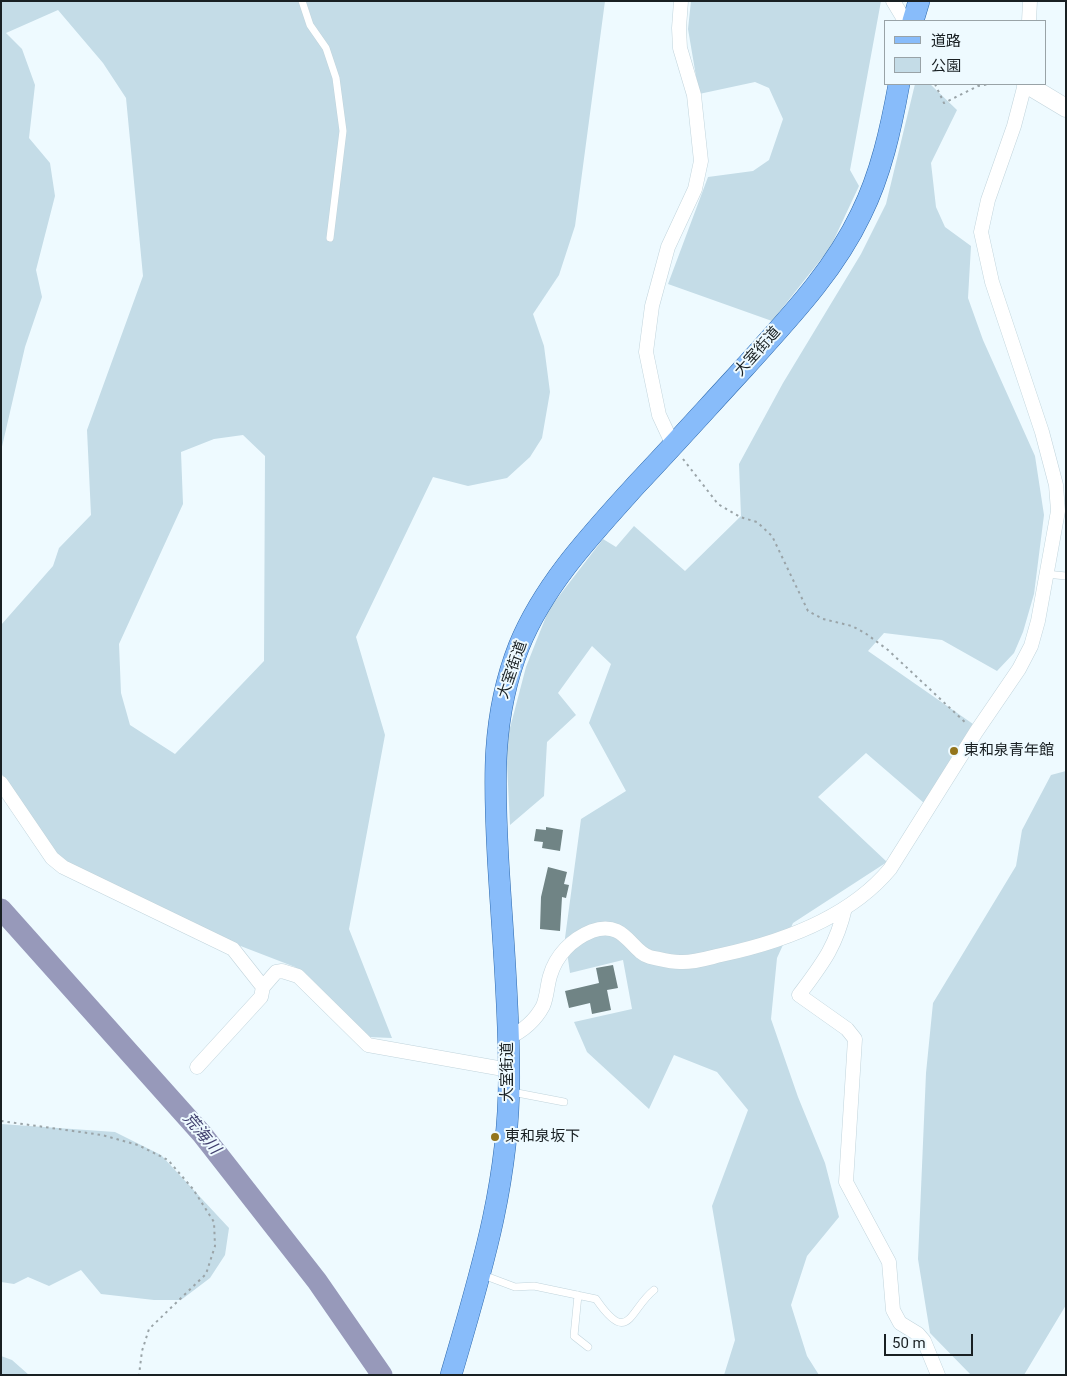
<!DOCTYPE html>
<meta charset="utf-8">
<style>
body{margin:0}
#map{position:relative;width:1067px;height:1376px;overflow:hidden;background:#eefaff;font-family:Roboto,"Noto Sans JP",sans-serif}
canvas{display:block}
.frame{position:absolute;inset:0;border:2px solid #192023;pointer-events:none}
.legend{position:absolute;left:884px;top:20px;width:162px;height:65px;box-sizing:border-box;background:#eefaff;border:1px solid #99a3a7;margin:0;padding:6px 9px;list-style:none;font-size:15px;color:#192023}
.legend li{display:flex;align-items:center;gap:10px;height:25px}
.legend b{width:25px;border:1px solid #99a3a7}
.scale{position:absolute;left:884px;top:1334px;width:89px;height:22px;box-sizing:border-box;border:2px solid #192023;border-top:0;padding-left:6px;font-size:15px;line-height:18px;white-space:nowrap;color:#192023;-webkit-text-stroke:4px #eefaff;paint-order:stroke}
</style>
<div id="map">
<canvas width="1067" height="1376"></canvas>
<div class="frame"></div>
<ul class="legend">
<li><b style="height:6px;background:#88bcfa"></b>道路</li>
<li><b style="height:14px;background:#c4dce7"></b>公園</li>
</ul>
<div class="scale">50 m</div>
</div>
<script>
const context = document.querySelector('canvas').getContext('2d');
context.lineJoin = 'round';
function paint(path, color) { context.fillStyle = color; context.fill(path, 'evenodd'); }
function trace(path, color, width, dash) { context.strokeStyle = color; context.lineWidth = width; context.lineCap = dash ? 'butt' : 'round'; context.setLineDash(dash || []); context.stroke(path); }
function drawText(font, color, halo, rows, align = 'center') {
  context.font = font + ' Roboto,"Noto Sans JP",sans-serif'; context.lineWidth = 4; context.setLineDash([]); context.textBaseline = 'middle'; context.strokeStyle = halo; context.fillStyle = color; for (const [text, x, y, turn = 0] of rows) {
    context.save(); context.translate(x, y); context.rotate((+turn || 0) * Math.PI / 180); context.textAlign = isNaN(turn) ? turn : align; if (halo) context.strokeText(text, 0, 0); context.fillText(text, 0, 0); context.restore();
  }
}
paint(new Path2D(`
 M1 1H605L575 226 559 275 533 314 544 346 550 392 542 438 530 457 507 478 468 486 433 477 356 637 385 735 349 929 392 1038 368 1037 295 967 238 945 75 867 57 855 1 773V625L53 566 59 548 91 515 87 430 143 276 126 98 103 63 58 10 6 33 22 49 35 85 29 138 50 163 55 196 36 270 42 297 25 347 1 451ZM243 435 265 456 264 661 175 754 130 725 121 693 119 644 183 504 181 452 214 439Z
 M691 1H881L850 170 859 186 830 248 772 321 668 284 708 177 753 171 769 160 783 119 769 88 755 82 699 94 688 29Z
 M915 84H930L957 110 931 163 936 207 945 227 971 246 968 298 983 340 1035 456 1044 515 1034 594 1023 632 1014 653 997 671 942 640 884 633 868 651 973 724 924 803 866 753 818 797 887 862 793 923 777 958 771 1019 798 1097 825 1163 839 1217 807 1256 791 1305 807 1356 819 1375H724L735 1340 712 1206 748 1110 717 1072 674 1055 649 1109 587 1052 574 1022 632 1009 623 960 570 973 565 938 581 819 626 791 589 723 611 664 592 646 558 693 576 715 547 742 544 796 510 825 506 743 526 667 549 609 603 539 616 547 634 526 685 571 741 516 739 464 783 383 861 254 886 204Z
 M1066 771V1305L1024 1375H971L930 1333 918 1259 926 1073 933 1003 1016 866 1022 830 1051 775Z
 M1 1124 115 1132 161 1155 229 1228 225 1255 210 1278 181 1300H154L101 1294 81 1270 49 1286 28 1277 14 1284 1 1282Z
 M1 1356 12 1360 29 1375H1Z`), '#c4dce7');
trace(new Path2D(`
 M1 909 202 1134 317 1281 382 1375`), '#9799ba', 21);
paint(new Path2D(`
 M546 827 563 830 560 851 542 848 543 842 534 841 536 829 546 830Z
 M548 867 567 872 564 884 569 885 566 898 562 897 560 931 540 929 541 897Z
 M613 965 618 988 607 990 611 1010 592 1014 590 1003 569 1008 565 991 599 983 596 968Z`), '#708485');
const service = new Path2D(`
 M302 1 310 25 326 48 336 78 343 131 330 238
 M1046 574 1066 576
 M512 1092 564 1102
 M483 1275 515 1287 534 1286 596 1299C629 1347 629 1310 654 1290
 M578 1295 574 1336 588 1347`);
const minor = new Path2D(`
 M893 1 905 21
 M1029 21 1030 1
 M673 445 659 415 646 352 652 306 668 247 695 189 701 161 694 95 680 48 679 28 681 1
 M1 783 52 858 63 867 233 949 263 987 261 997 197 1067
 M845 908C836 947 822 964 799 995L847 1029 855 1039 846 1182 889 1262 893 1310 900 1323 918 1334 924 1341 938 1375
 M263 987 276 972 282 971 298 976 368 1045 509 1070
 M508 1038C523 1031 535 1021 543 1006 547 997 547 986 550 976 556 955 572 939 592 931 625 919 631 952 650 957 660 959 670 962 680 962 693 963 708 958 721 955 782 942 849 918 890 869L976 732 1019 669 1031 646 1038 621 1058 511 1056 485 1042 432 992 282 981 232 988 200 1014 126 1025 84`);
const tertiary = new Path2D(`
 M1026 84 1066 108`);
const primary = new Path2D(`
 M913 21 919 1
 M451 1375C481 1273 510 1180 509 1073 509 1001 502 929 498 858 494 783 491 717 519 646 545 583 592 534 637 484 673 446 708 407 744 368 787 320 833 273 861 214 881 174 891 128 899 84`);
trace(service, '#c1d4dc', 8);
trace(minor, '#c1d4dc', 15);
trace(tertiary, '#c1d4dc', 19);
trace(primary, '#2d69ad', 22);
trace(new Path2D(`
 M935 84 944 103 978 86 990 84
 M683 459 718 504 740 517 757 522 772 536 808 611 823 619 852 626 865 633 888 650 967 724
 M1 1121 102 1135 138 1145 168 1160 193 1189 214 1222 215 1246 206 1274 149 1329 142 1351 139 1375`), '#9aa4a8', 2, [2.5, 4]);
trace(service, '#fff', 7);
trace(minor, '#fff', 14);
trace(tertiary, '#fff', 18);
trace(primary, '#88bcfa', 21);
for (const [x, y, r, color] of [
 [954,751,5,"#93751c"],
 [495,1137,5,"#93751c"]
]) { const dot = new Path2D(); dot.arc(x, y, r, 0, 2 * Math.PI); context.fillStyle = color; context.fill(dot); trace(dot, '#eefaff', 2); }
drawText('15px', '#192023', '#eefaff', [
 ["大室街道",758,352,-48],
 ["大室街道",513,670,-71],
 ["大室街道",508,1072,-90]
]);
drawText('15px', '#192023', '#eefaff', [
 ["東和泉青年館",964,751],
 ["東和泉坂下",505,1137]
], 'left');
drawText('italic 16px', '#403f6e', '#eefaff', [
 ["荒海川",201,1134,50]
]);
</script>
